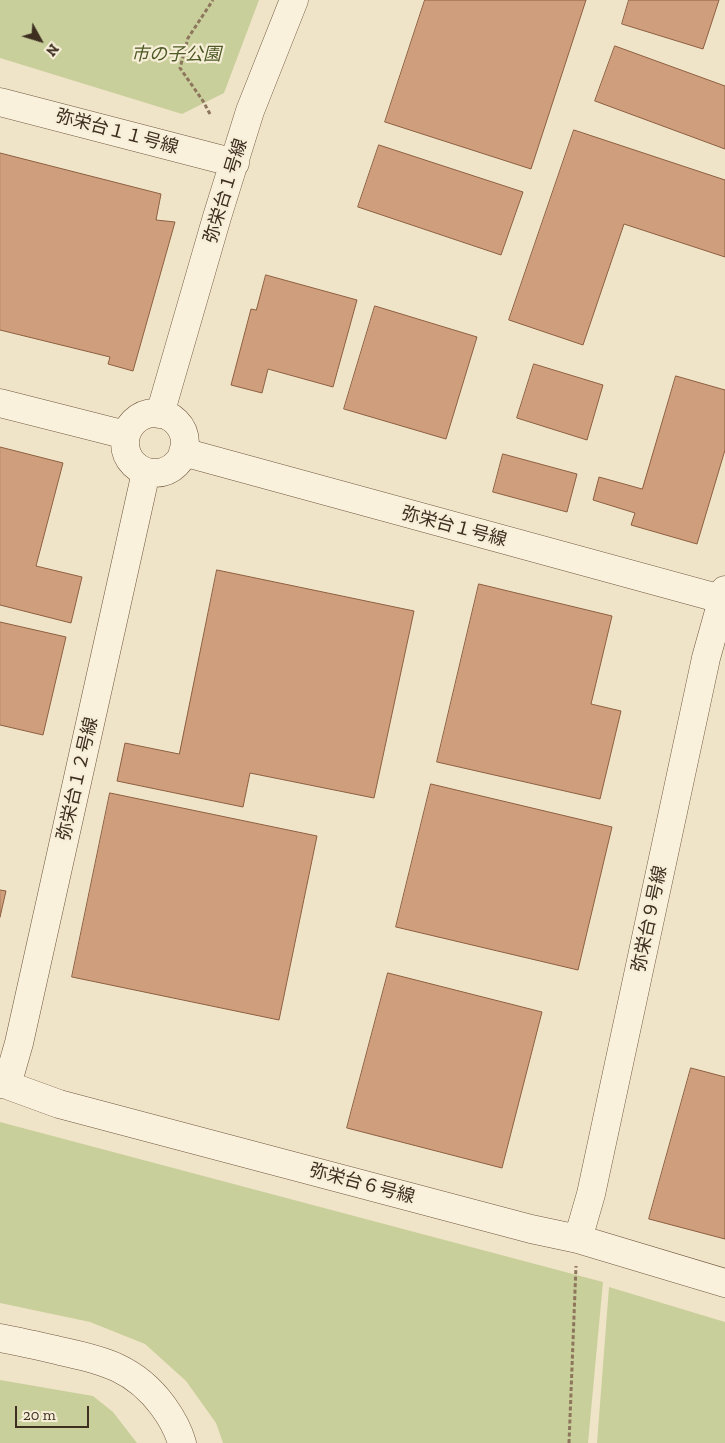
<!DOCTYPE html>
<meta charset="utf-8">
<style>
body{margin:0}
#map{position:relative;width:725px;height:1443px;overflow:hidden;background:#f0e4c8;font-family:"Zilla Slab",serif}
canvas{display:block}
.north{position:absolute;left:15px;top:15px;width:50px;height:50px;-webkit-text-stroke:4px #f7eed8;paint-order:stroke;rotate:129deg;font-size:14px;font-weight:700;line-height:20px;text-align:center;color:#3d2e20}
.north::after{content:'';display:block;margin:auto;width:18px;height:22px;background:#3d2e20;clip-path:polygon(50% 0,100% 100%,50% 72%,0 100%)}
.scale{position:absolute;left:15px;top:1406px;width:74px;height:22px;box-sizing:border-box;border:2px solid #3d2e20;border-top:0;padding-left:6px;font-size:15px;line-height:18px;white-space:nowrap;color:#3d2e20;-webkit-text-stroke:4px #f7eed8;paint-order:stroke}
</style>
<div id="map">
<canvas width="725" height="1443"></canvas>
<div class="north">N</div>
<div class="scale">20 m</div>
</div>
<script>
const context = document.querySelector('canvas').getContext('2d');
context.lineJoin = 'round';
function paint(path, color) { context.fillStyle = color; context.fill(path, 'evenodd'); }
function trace(path, color, width, dash) { context.strokeStyle = color; context.lineWidth = width; context.lineCap = dash ? 'butt' : 'round'; context.setLineDash(dash || []); context.stroke(path); }
function drawText(font, color, halo, rows, align = 'center') {
  context.font = font + ' "Zilla Slab","Noto Sans JP",serif'; context.lineWidth = 4.5; context.setLineDash([]); context.textBaseline = 'middle'; context.strokeStyle = halo; context.fillStyle = color; for (const [text, x, y, turn = 0] of rows) {
    context.save(); context.translate(x, y); context.rotate((+turn || 0) * Math.PI / 180); context.textAlign = isNaN(turn) ? turn : align; if (halo) context.strokeText(text, 0, 0); context.fillText(text, 0, 0); context.restore();
  }
}
paint(new Path2D(`
 M0 0H259L224 93 182 114 0 58Z
 M0 1122 603 1282 588 1443H223L216 1423 186 1381 145 1344 90 1322 0 1303Z
 M609 1287 725 1322V1443H597Z
 M0 1380 93 1396 113 1412 137 1443H0Z`), '#c9cf9b');
const building = new Path2D(`
 M425 0H586L531 169 385 122Z
 M629 0H719L703 49 622 24Z
 M615 46 725 86V149L595 101Z
 M574 130 725 180V257L624 224 583 345 509 320Z
 M379 145 523 192 501 255 358 207Z
 M0 153 161 194 156 220 175 222 133 371 108 364 110 357 0 330Z
 M266 275 357 300 333 387 268 369 262 393 231 385 251 309 256 310Z
 M375 306 477 337 446 439 344 409Z
 M534 364 603 385 587 440 517 418Z
 M676 376 725 390V450L697 544 631 525 635 513 593 500 599 477 642 489Z
 M0 447 63 463 36 566 82 577 71 623 0 605Z
 M503 454 577 474 567 512 493 492Z
 M217 570 414 611 374 798 250 773 243 807 117 781 125 743 179 754Z
 M479 584 612 616 591 704 621 711 600 799 437 762Z
 M0 622 66 637 43 735 0 725Z
 M431 784 612 827 578 970 396 927Z
 M110 793 317 836 279 1020 72 977Z
 M0 890 6 891 0 917Z
 M388 973 542 1012 502 1168 347 1128Z
 M691 1068 725 1077V1239L649 1219Z`);
paint(building, '#cf9f7d');
trace(building, '#8d5f41', 1);
const secondary = new Path2D(`
 M0 102 235 163
 M0 403 126 435
 M125 443a30 30 0 1 1 60 0a30 30 0 1 1-60 0Z
 M160 414 217 217 250 111 294 0
 M183 452 725 600
 M0 1084 7 1085 59 1104 531 1229 578 1239 725 1283
 M7 1085 19 1043 146 472
 M578 1239 591 1194 706 658 725 590
 M0 1338C20 1342 40 1346 60 1351 103 1360 135 1368 163 1406 171 1417 178 1429 182 1443`);
trace(secondary, '#6f573f', 29);
trace(new Path2D(`
 M210 114 203 101 180 68 188 38 213 0
 M569 1443 576 1266`), '#8d765c', 3, [4, 2.5]);
trace(secondary, '#faf1dc', 28);
drawText('italic 18px', '#4d5a26', '#f7eed8', [
 ["市の子公園",176,55]
]);
drawText('18px', '#3d2e20', '#f7eed8', [
 ["弥栄台１１号線",117,132,15],
 ["弥栄台１号線",226,191,-73],
 ["弥栄台１号線",454,527,15],
 ["弥栄台１２号線",78,779,-77],
 ["弥栄台９号線",650,919,-78],
 ["弥栄台６号線",362,1184,15]
]);
</script>
